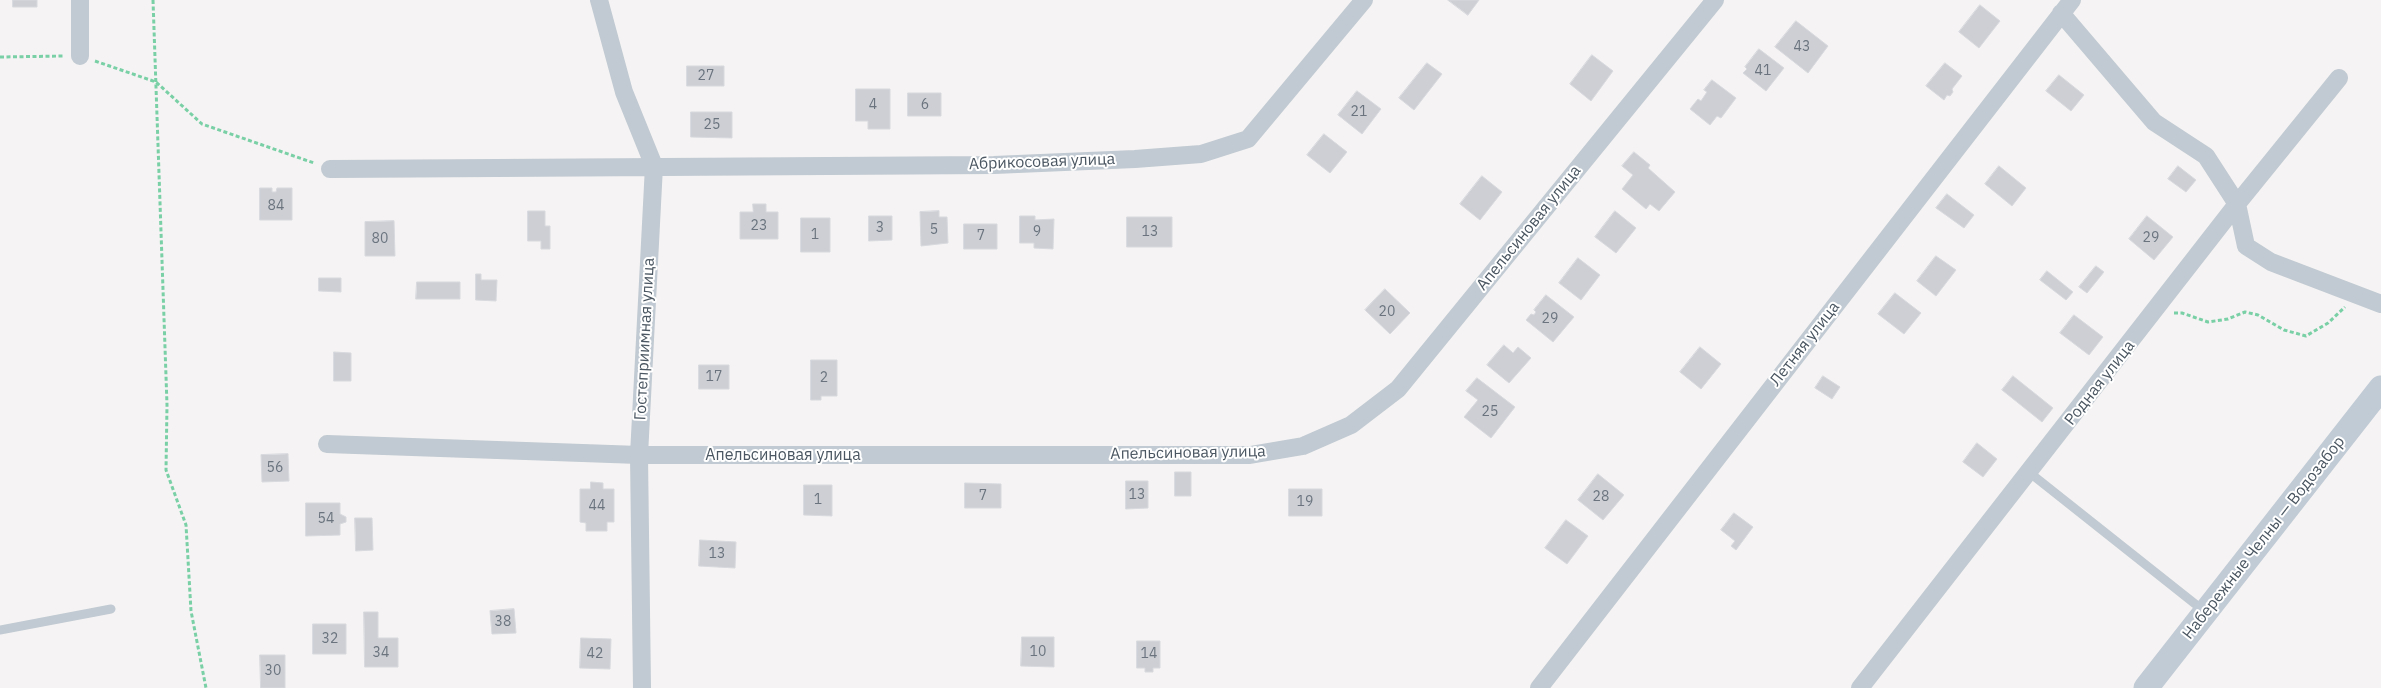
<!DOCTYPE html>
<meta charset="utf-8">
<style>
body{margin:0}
canvas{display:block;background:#f5f3f3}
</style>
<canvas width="2381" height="688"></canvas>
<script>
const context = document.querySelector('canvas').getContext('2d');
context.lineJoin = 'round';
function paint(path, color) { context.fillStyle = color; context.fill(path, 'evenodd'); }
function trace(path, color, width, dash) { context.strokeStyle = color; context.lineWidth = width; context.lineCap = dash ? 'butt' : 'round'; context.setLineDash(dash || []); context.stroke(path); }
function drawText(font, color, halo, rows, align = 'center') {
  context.font = font + ' "IBM Plex Sans",sans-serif'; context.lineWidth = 4; context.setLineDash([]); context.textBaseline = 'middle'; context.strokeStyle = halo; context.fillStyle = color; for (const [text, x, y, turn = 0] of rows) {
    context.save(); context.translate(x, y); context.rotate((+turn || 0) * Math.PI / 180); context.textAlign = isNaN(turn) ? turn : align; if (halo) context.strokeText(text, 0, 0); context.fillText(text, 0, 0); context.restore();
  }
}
const building = new Path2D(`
 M13 0H37V7H13Z
 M1448 0H1479L1468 15Z
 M1980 5 2000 21 1979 48 1959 32Z
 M1796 21 1828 46 1808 73 1775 47Z
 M1759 49 1784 68 1766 91 1743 73 1747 69 1745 67Z
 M1592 55 1613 71 1591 101 1570 84Z
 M1427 63 1442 74 1414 110 1399 98Z
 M1945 63 1962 76 1952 89 1953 92 1950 96 1947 95 1944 100 1926 86Z
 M687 66H724V86H687Z
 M2059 75 2084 95 2071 111 2046 91Z
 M1712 80 1736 98 1721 118 1717 116 1710 125 1690 109 1698 99 1701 101 1707 92 1704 90Z
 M856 89H890V129H868V121H856Z
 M1357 91 1381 109 1362 134 1338 115Z
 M908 93H941V116H908Z
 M691 112H732V138L691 137Z
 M1324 134 1347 152 1330 173 1307 155Z
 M1634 152 1650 165 1648 168 1675 192 1659 211 1650 204 1646 209 1622 189 1633 175 1622 166Z
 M1999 166 2026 188 2012 206 1985 184Z
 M2178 166 2196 180 2186 192 2168 179Z
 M1482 176 1502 192 1480 220 1460 204Z
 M260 188H272V192H276L277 188H292V220H260Z
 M1947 194 1974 215 1964 228 1936 208Z
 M753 204H766V212H778V239H740V212H753Z
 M528 211H545V226H550V249H541V241H528Z
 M939 211V217H947L948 243 921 246 920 212Z
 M1615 211 1636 228 1616 253 1595 237Z
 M869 216H892V240L869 241Z
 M1020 216H1035V220L1054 219 1053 249 1034 248V243H1020Z
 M2147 216 2173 237 2154 260 2129 239Z
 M1127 217H1172V247H1127Z
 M801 218H830V252H801Z
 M394 221 395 256H365V222Z
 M964 224H997V249H964Z
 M1936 256 1956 270 1936 296 1917 281Z
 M1578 258 1600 275 1581 300 1559 283Z
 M2096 266 2104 272 2087 293 2079 287Z
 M2047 271 2073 292 2066 300 2040 280Z
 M476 274H481V280H497L496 301 476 300Z
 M319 278H341V292L319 291Z
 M417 282H460V299H416Z
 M1385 289 1410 313 1390 334 1365 310Z
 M1895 293 1921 313 1904 334 1878 314Z
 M1546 295 1574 317 1553 342 1526 320 1531 314 1534 315 1536 312 1534 310Z
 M2074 315 2103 337 2089 355 2060 333Z
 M1504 345 1513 353 1518 347 1531 358 1509 383 1487 365Z
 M1700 347 1721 364 1701 389 1680 372Z
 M334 352 351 353V381H334Z
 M811 360H837V396H821V400H811Z
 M699 365H729V389H699Z
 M1823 376 1840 387 1832 399 1815 388Z
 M2013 376 2053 408 2042 422 2002 390Z
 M1477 378 1515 407 1491 438 1464 417 1478 400 1466 391Z
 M1977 443 1997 459 1983 477 1963 462Z
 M288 454 289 481 262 482 261 455Z
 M1175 472H1191V496H1175Z
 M1598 474 1624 495 1603 520 1578 500Z
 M1126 481H1148V508L1126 509Z
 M591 482 603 483V489H614V522H607V531H586V523L580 522V489H590Z
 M965 483 1001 484V508H965Z
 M804 485H832V516L804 515Z
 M1289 489H1322V516H1289Z
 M306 503H340V514L346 517V522L340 524V535L306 536Z
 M1734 513 1753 527 1736 550 1731 546 1735 541 1721 530Z
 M355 518H372L373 550 356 551Z
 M1566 520 1588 536 1567 564 1545 548Z
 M700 540 736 542 735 568 699 566Z
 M514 609 516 633 492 634 490 611Z
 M364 612H378V638H398V667H365Z
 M313 624H346V654H313Z
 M1022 637H1054V667L1021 666Z
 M581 638 611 639 610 669 580 668Z
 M1137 641H1160V668H1153V672H1145V668H1137Z
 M260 655H285V688H261Z`);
paint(building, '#cdcfd5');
trace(building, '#d7d9de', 1);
trace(new Path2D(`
 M153 0 167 405 166 470 186 525 191 611 206 688
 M0 57 64 56
 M95 61 156 82 202 124 314 163
 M2174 313H2182L2208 322 2228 319 2245 312 2258 315 2284 330 2306 336 2328 323 2345 307`), '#7ad0a6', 3, [4, 2.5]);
trace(new Path2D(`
 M2030 473 2204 611
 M0 630 111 609`), '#c1cad2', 9);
trace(new Path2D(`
 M80 0V56
 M599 0 624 92 654 166 639 455 642 688
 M2061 13 2154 122 2206 156 2237 204 2246 246 2271 262 2381 304
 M330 169 994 165 1135 159 1201 154 1248 139 1364 0
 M327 444 639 455H1250L1303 446 1351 425 1398 389 1715 0
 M1539 688 2072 0
 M1860 688 2237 204 2339 78`), '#c1cad2', 18);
trace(new Path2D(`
 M2146 688 2381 388`), '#c1cbd6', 25);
drawText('14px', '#6b747e', null, [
 ["43",1802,47],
 ["41",1763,71],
 ["27",706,76],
 ["4",873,105],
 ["6",925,105],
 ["21",1359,112],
 ["25",712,125],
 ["84",276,206],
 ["23",759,226],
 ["3",880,228],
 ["5",934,230],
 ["9",1037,232],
 ["13",1150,232],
 ["1",815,235],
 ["7",981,236],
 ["29",2151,238],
 ["80",380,239],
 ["20",1387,312],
 ["29",1550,319],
 ["17",714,377],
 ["2",824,378],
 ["25",1490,412],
 ["56",275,468],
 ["13",1137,495],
 ["7",983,496],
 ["28",1601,497],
 ["1",818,500],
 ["19",1305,502],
 ["44",597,506],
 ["54",326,519],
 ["13",717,554],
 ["38",503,622],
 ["32",330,639],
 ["10",1038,652],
 ["34",381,653],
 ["42",595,654],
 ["14",1149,654],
 ["30",273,671]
]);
drawText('16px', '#4a5661', '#fff', [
 ["Абрикосовая улица",1042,162,-2],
 ["Апельсиновая улица",1529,228,-51],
 ["Гостеприимная улица",645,339,-87],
 ["Летняя улица",1805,344,-52],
 ["Родная улица",2100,383,-52],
 ["Апельсиновая улица",1188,453,-1],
 ["Апельсиновая улица",783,455],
 ["Набережные Челны — Водозабор",2264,538,-52]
]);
</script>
